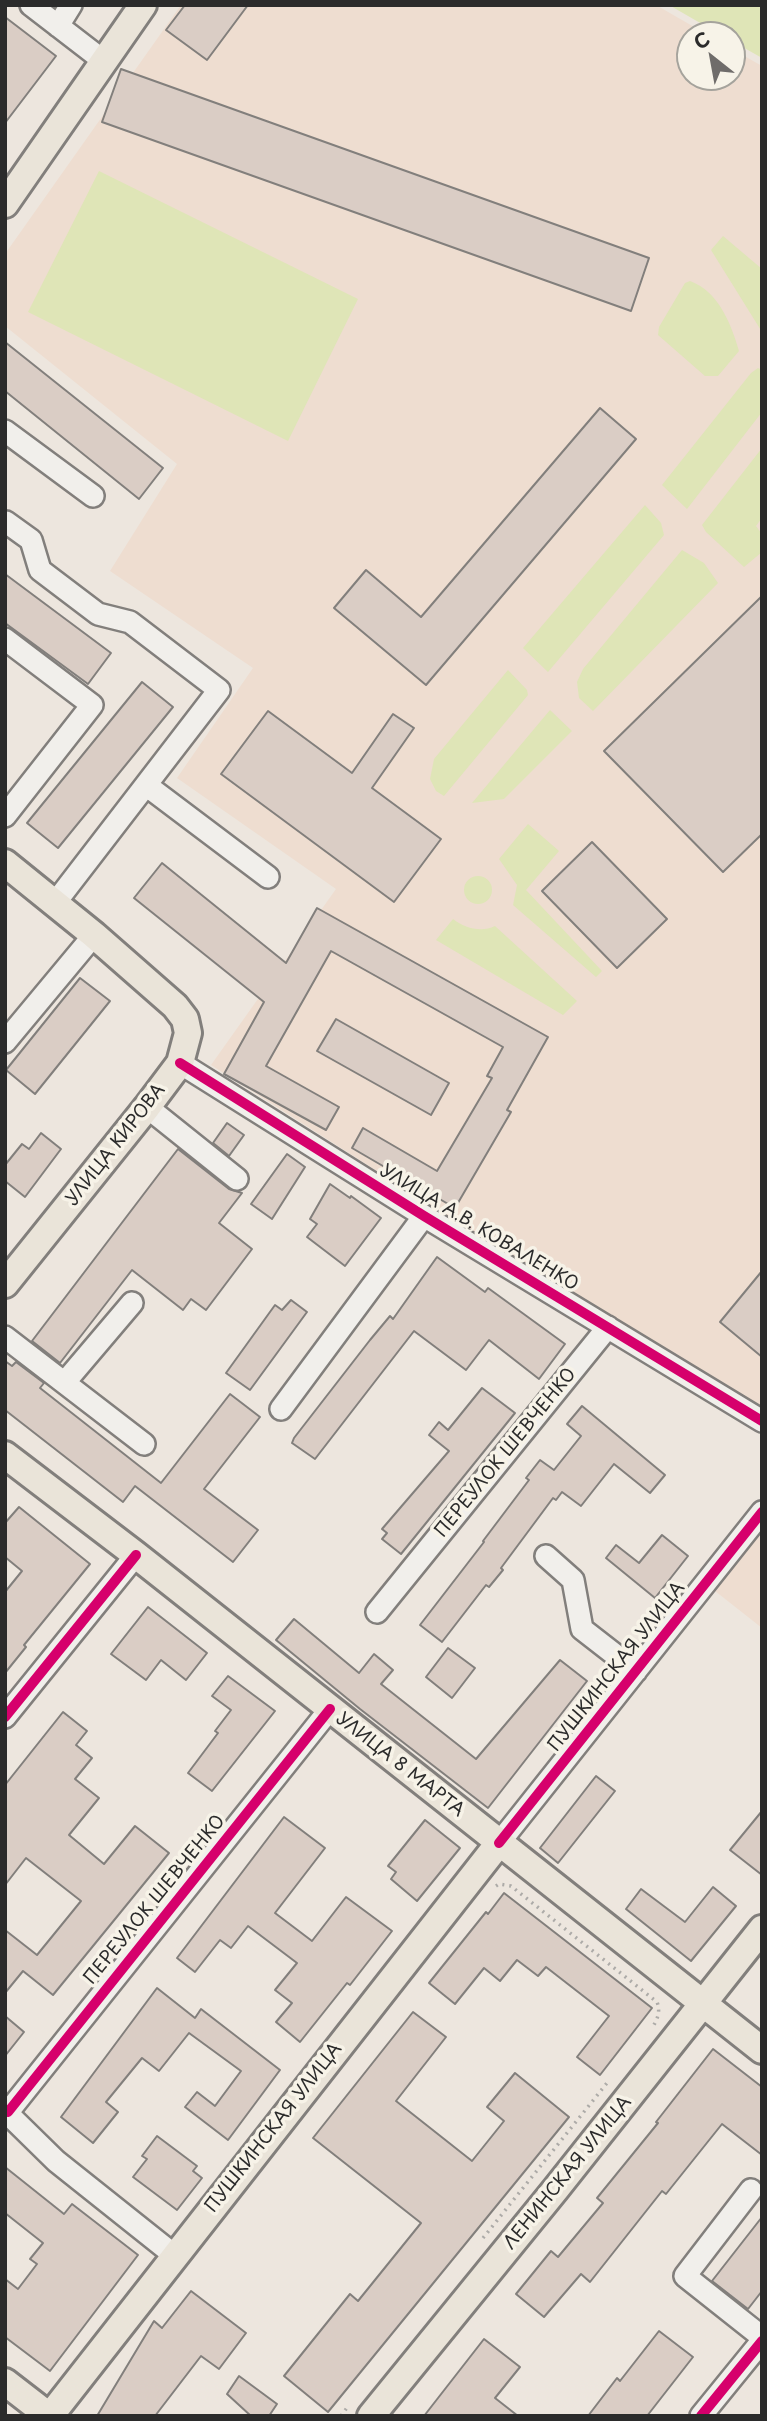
<!DOCTYPE html>
<meta charset="utf-8">
<style>
body{margin:0}
#map{position:relative;width:767px;height:2421px;overflow:hidden;background:#ede6de;font-family:"Playpen Sans",sans-serif}
canvas{display:block}
.frame{position:absolute;inset:0;border:7px solid #2b2b2b;pointer-events:none}
.north{position:absolute;left:676px;top:21px;width:70px;height:70px;box-sizing:border-box;background:#f7f3e8;border:2px solid #a5a39c;border-radius:50%;rotate:329deg;font-size:19px;font-weight:700;line-height:28px;text-align:center;color:#2b2b2b}
.north::after{content:'';display:block;margin:auto;width:24px;height:32px;background:#6f6c6a;clip-path:polygon(50% 0,100% 100%,50% 72%,0 100%)}
</style>
<div id="map">
<canvas width="767" height="2421"></canvas>
<div class="frame"></div>
<div class="north">С</div>
</div>
<script>
const context = document.querySelector('canvas').getContext('2d');
context.lineJoin = 'round';
function paint(path, color) { context.fillStyle = color; context.fill(path, 'evenodd'); }
function trace(path, color, width, dash) { context.strokeStyle = color; context.lineWidth = width; context.lineCap = dash ? 'butt' : 'round'; context.setLineDash(dash || []); context.stroke(path); }
function drawText(font, color, halo, rows, align = 'center') {
  context.font = font + ' "Playpen Sans",sans-serif'; context.lineWidth = 7; context.setLineDash([]); context.textBaseline = 'middle'; context.strokeStyle = halo; context.fillStyle = color; for (const [text, x, y, turn = 0] of rows) {
    context.save(); context.translate(x, y); context.rotate((+turn || 0) * Math.PI / 180); context.textAlign = isNaN(turn) ? turn : align; if (halo) context.strokeText(text, 0, 0); context.fillText(text, 0, 0); context.restore();
  }
}
paint(new Path2D(`
 M181 5H656L708 35H690V77H732V49L762 66V1417L211 1065 336 889 177 778 253 668 110 571 177 464 5 326V254Z
 M762 1529V1628L715 1591Z`), '#eeddd0');
paint(new Path2D(`
 M669 5H762V58L732 41V35H721Z
 M99 171 358 299 288 441 28 312Z
 M723 236 762 269V332L711 250Z
 M690 281C718 291 731 323 739 351L718 376H705L658 335 659 327 685 283Z
 M758 368 762 370V412L687 509 662 485 751 373Z
 M762 448V518L756 526 762 534V552L744 567 706 532 702 525Z
 M645 505 661 523 664 535 548 672 523 648Z
 M682 550 704 563 718 583 593 711 579 698 577 682 583 669Z
 M508 670 527 690 528 695 444 796 436 791 430 779 434 759Z
 M550 710 572 731 504 799 472 803Z
 M528 824 559 851 526 890 602 971 596 977 513 905 517 885 499 859Z
 M464 890a14 14 0 1 1 28 0a14 14 0 1 1-28 0Z
 M453 919C465 928 481 933 495 926L577 1001 563 1015 436 940Z`), '#dfe5b7');
const building = new Path2D(`
 M185 5H248L207 60 166 30Z
 M5 17 56 56 5 123Z
 M121 69 649 258 631 311 102 122Z
 M5 342 163 468 139 499 5 391Z
 M600 408 636 439 426 685 334 608 366 570 421 617Z
 M5 574 111 653 88 684 5 623Z
 M762 596V834L723 872 604 751Z
 M142 682 173 707 58 848 27 823Z
 M268 711 352 773 393 714 414 728 372 788 441 839 394 902 221 774Z
 M592 842 667 919 617 968 542 891Z
 M162 863 286 963 317 908 548 1037 507 1110 511 1112 455 1208 352 1148 363 1128 437 1171 492 1078 487 1076 503 1047 331 951 266 1066 339 1107 326 1130 224 1074 264 1002 134 898Z
 M80 978 110 1001 35 1094 6 1070Z
 M336 1019 449 1083 431 1115 317 1051Z
 M227 1123 244 1135 229 1156 213 1143Z
 M41 1133 61 1149 25 1197 5 1181V1165L22 1144 29 1149Z
 M178 1149 229 1189 242 1193 219 1223 252 1249 206 1310 191 1299 183 1310 132 1270 60 1363 32 1341Z
 M287 1154 305 1167 272 1219 251 1204Z
 M330 1184 350 1198 351 1196 381 1218 345 1266 307 1237 317 1224 310 1219Z
 M437 1257 485 1292 488 1288 565 1344 539 1379 489 1340 466 1370 414 1331 315 1459 292 1443 294 1438 370 1340 390 1316 393 1319Z
 M762 1271V1357L720 1322Z
 M291 1300 307 1312 250 1390 226 1373 275 1305 282 1310Z
 M5 1361 12 1366 16 1362 44 1383 40 1388 161 1483 230 1394 260 1417 204 1489 258 1530 233 1562 135 1486 123 1502 5 1410Z
 M482 1388 515 1413 401 1554 382 1539 387 1533 382 1529 449 1451 429 1435 439 1422 448 1430Z
 M582 1406 665 1475 650 1493 614 1464 581 1506 562 1492 556 1500 553 1498 501 1568 503 1570 489 1587 486 1585 442 1642 420 1625 484 1542 483 1541 529 1480 526 1478 540 1460 554 1470 581 1436 567 1424Z
 M19 1507 90 1564 24 1645 26 1647 5 1673V1592L22 1571 5 1557V1523Z
 M662 1535 688 1556 655 1598 606 1558 616 1545 639 1563Z
 M148 1607 207 1653 186 1680 161 1660 146 1680 111 1654Z
 M294 1619 359 1673 374 1654 393 1670 381 1684 476 1759 560 1660 587 1681 488 1808 360 1709 276 1640Z
 M448 1648 475 1668 452 1698 426 1677Z
 M228 1676 275 1711 212 1791 188 1773 218 1733 215 1731 231 1710 212 1696Z
 M63 1712 87 1731 76 1745 92 1758 75 1779 99 1798 69 1835 104 1864 135 1826 169 1853 53 1995 23 1971 5 1993V1930L37 1955 81 1901 26 1858 5 1885V1785Z
 M596 1776 615 1791 558 1863 540 1848Z
 M762 1811V1875L730 1850Z
 M284 1817 325 1848 275 1913 312 1941 346 1897 392 1931 350 1985 347 1983 300 2042 276 2022 292 2003 275 1990 297 1963 248 1926 231 1948 220 1940 195 1972 177 1958Z
 M425 1820 460 1848 417 1901 391 1879 396 1872 388 1866Z
 M713 1887 736 1906 691 1961 626 1909 641 1889 685 1922Z
 M504 1893 652 2008 600 2075 577 2057 609 2016 546 1967 538 1976 517 1960 500 1981 484 1968 455 2004 429 1983 486 1912 488 1914Z
 M157 1988 195 2018 201 2009 280 2070 228 2140 185 2107 197 2092 215 2106 241 2071 189 2033 159 2071 142 2058 106 2102 118 2112 93 2143 61 2117Z
 M413 2012 446 2037 396 2101 472 2161 504 2121 487 2107 515 2073 569 2117 328 2412 284 2376 350 2294 358 2301 421 2223 313 2138Z
 M5 2016 24 2032 5 2056Z
 M713 2049 762 2087V2155L722 2124 666 2194 662 2191 590 2282 581 2274 544 2317 516 2294 551 2251 558 2257 603 2203 597 2198 658 2123 656 2122Z
 M157 2136 197 2166 193 2171 202 2178 177 2210 133 2177 147 2159 142 2156Z
 M5 2167 64 2214 72 2204 138 2255 50 2371 5 2337V2279L18 2289 37 2264 30 2259 43 2243 5 2213Z
 M762 2217V2291L748 2309 712 2281Z
 M191 2291 246 2333 219 2369 201 2356 155 2416H97L154 2321 162 2328Z
 M659 2331 693 2357 647 2416H588L617 2378 620 2381Z
 M484 2339 520 2367 495 2398 518 2416H424Z
 M239 2376 277 2404 269 2416H251L227 2394Z`);
paint(building, '#dacdc5');
trace(building, '#827f7c', 2);
const minor = new Path2D(`
 M31 5 105 62
 M58 26 71 5
 M5 431 93 496
 M6 522 31 540 40 570 98 614 130 622 219 690 55 903
 M5 639 92 705 5 816
 M146 785 268 877
 M5 1042 94 935
 M180 1063 424 1216 762 1421
 M147 1107 237 1179
 M5 1337 144 1444
 M65 1382 132 1303
 M281 1409 424 1216
 M546 1556 573 1580 582 1629 636 1671
 M377 1612 608 1327
 M5 1717 136 1555
 M499 1843 762 1512
 M5 2111 56 2161 174 2255
 M8 2112 330 1709
 M751 2190 685 2276 762 2337
 M701 2416 762 2341`);
const major = new Path2D(`
 M5 204 143 5
 M5 863 94 935 175 1006 185 1019 188 1033 180 1063 147 1107 5 1284
 M5 1455 136 1555 762 2050
 M5 2382 49 2416
 M50 2416 499 1843
 M371 2416 555 2190 762 1929`);
trace(minor, '#827f7c', 26);
trace(major, '#827f7c', 32);
trace(new Path2D(`
 M496 1886 499 1884 511 1886 657 2002C661 2012 657 2020 652 2028
 M483 2238 607 2083
 M341 2416 349 2405`), '#adaba8', 3.5, [2, 5]);
trace(minor, '#f1efeb', 21);
trace(major, '#eae4d9', 26);
trace(new Path2D(`
 M180 1063 424 1216 762 1421
 M5 1717 136 1555
 M499 1843 762 1512
 M8 2112 330 1709
 M701 2416 762 2341`), '#d6006c', 10);
drawText('18px', '#2b2b2b', '#f7f3e8', [
 ["УЛИЦА КИРОВА",116,1145,-52],
 ["УЛИЦА А.В. КОВАЛЕНКО",479,1228,31],
 ["ПЕРЕУЛОК ШЕВЧЕНКО",506,1453,-51],
 ["ПУШКИНСКАЯ УЛИЦА",617,1667,-52],
 ["УЛИЦА 8 МАРТА",400,1765,38],
 ["ПЕРЕУЛОК ШЕВЧЕНКО",155,1900,-51],
 ["ПУШКИНСКАЯ УЛИЦА",274,2128,-52],
 ["ЛЕНИНСКАЯ УЛИЦА",568,2173,-51]
]);
</script>
